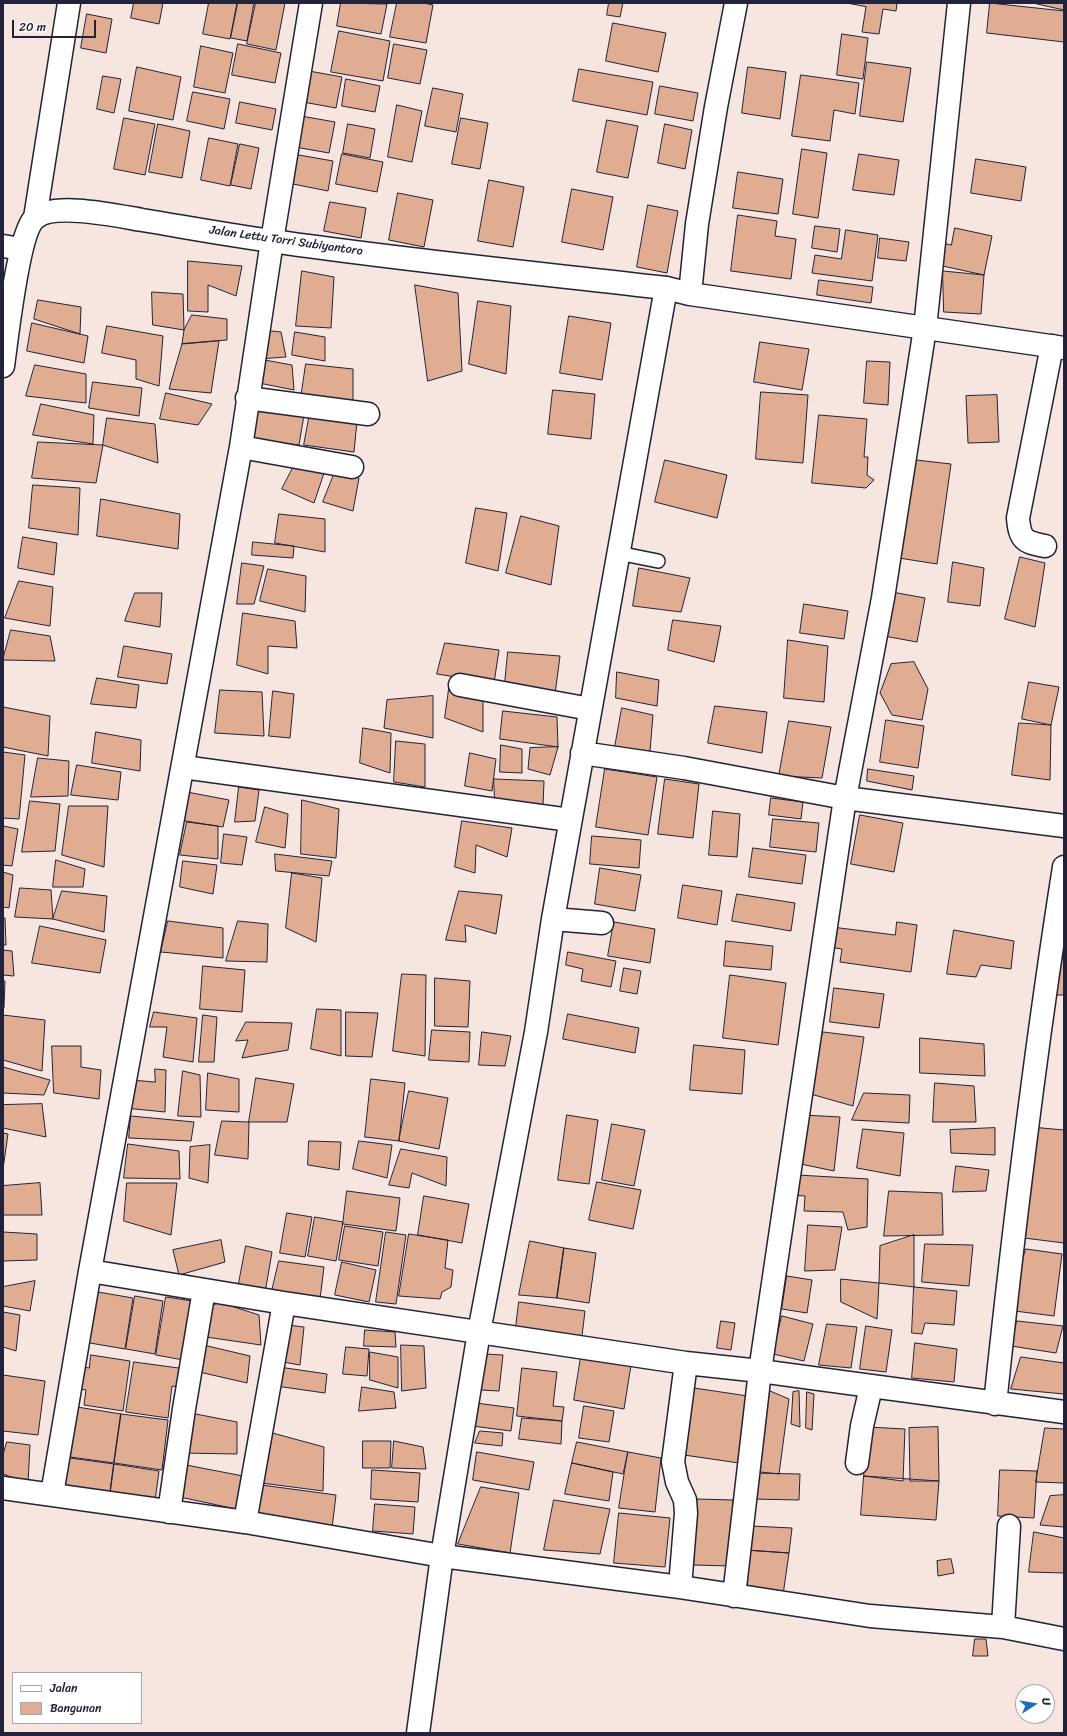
<!DOCTYPE html>
<style>
body{margin:0}
#map{position:relative;width:1067px;height:1736px;overflow:hidden;background:#f6e6df;font-family:Sriracha,sans-serif}
canvas{display:block}
.frame{position:absolute;inset:0;border:4px solid #22223b;pointer-events:none}
.legend{position:absolute;left:12px;top:1672px;width:130px;height:52px;box-sizing:border-box;background:#fff;border:1px solid #a7a7b1;margin:0;padding:5px 7px;list-style:none;font-size:12px;color:#22223b}
.legend li{display:flex;align-items:center;gap:8px;height:20px}
.legend b{width:20px;border:1px solid #a7a7b1}
.north{position:absolute;left:1015px;top:1684px;width:40px;height:40px;box-sizing:border-box;background:#fff;border:1px solid #a7a7b1;border-radius:50%;rotate:78deg;font-size:11px;font-weight:700;line-height:16px;text-align:center;color:#22223b}
.north::after{content:'';display:block;margin:auto;width:14px;height:18px;background:#1f6fb2;clip-path:polygon(50% 0,100% 100%,50% 72%,0 100%)}
.scale{position:absolute;left:12px;top:20px;width:84px;height:18px;box-sizing:border-box;border:2px solid #22223b;border-top:0;padding-left:5px;font-size:12px;line-height:14px;white-space:nowrap;color:#22223b;-webkit-text-stroke:3px #fff;paint-order:stroke}
</style>
<div id="map">
<canvas width="1067" height="1736"></canvas>
<div class="frame"></div>
<ul class="legend">
<li><b style="height:5px;background:#fff"></b>Jalan</li>
<li><b style="height:11px;background:#e0ad93"></b>Bangunan</li>
</ul>
<div class="north">U</div>
<div class="scale">20 m</div>
</div>
<script>
const context = document.querySelector('canvas').getContext('2d');
context.lineJoin = 'round';
function paint(path, color) { context.fillStyle = color; context.fill(path, 'evenodd'); }
function trace(path, color, width, dash) { context.strokeStyle = color; context.lineWidth = width; context.lineCap = dash ? 'butt' : 'round'; context.setLineDash(dash || []); context.stroke(path); }
function drawText(font, color, halo, rows, align = 'center') {
  context.font = font + ' Sriracha,sans-serif'; context.lineWidth = 3.5; context.setLineDash([]); context.textBaseline = 'middle'; context.strokeStyle = halo; context.fillStyle = color; for (const [text, x, y, turn = 0] of rows) {
    context.save(); context.translate(x, y); context.rotate((+turn || 0) * Math.PI / 180); context.textAlign = isNaN(turn) ? turn : align; if (halo) context.strokeText(text, 0, 0); context.fillText(text, 0, 0); context.restore();
  }
}
const building = new Path2D(`
 M134 3H163L159 24 131 18Z
 M209 3H237L230 39 203 34Z
 M238 3H254L247 41 231 38Z
 M256 3H285L276 50 247 44Z
 M341 3 387 4 381 34 337 26Z
 M397 3H424L433 5 426 43 390 37Z
 M609 3H623L620 17 607 15Z
 M847 3H897L896 11 883 9 879 34 862 32 866 7Z
 M990 3 1064 11V42L987 33Z
 M1038 3H1064V10L1037 4Z
 M87 14 112 19 106 53 81 48Z
 M613 23 666 33 658 72 606 61Z
 M339 31 390 41 383 81 331 72Z
 M842 34 868 38 863 79 837 75Z
 M238 44 281 53 275 83 232 75Z
 M394 44 427 50 420 84 388 78Z
 M201 46 233 53 225 93 194 87Z
 M867 62 911 68 903 122 860 116Z
 M137 67 181 77 173 120 129 111Z
 M748 67 786 72 780 119 742 113Z
 M579 69 653 82 647 115 573 101Z
 M309 71 342 77 336 108 303 102Z
 M801 75 859 83 855 114 834 110 830 141 792 136Z
 M103 76 121 79 114 113 97 109Z
 M346 79 380 86 375 112 342 106Z
 M660 86 698 93 693 121 655 114Z
 M433 88 463 94 456 132 425 126Z
 M193 92 230 99 224 129 187 121Z
 M240 102 276 109 272 130 236 123Z
 M397 105 422 111 412 162 388 157Z
 M301 116 335 122 329 153 295 147Z
 M124 118 155 124 145 175 114 169Z
 M461 118 488 123 480 169 452 164Z
 M607 120 638 126 628 178 597 172Z
 M158 124 190 131 182 178 149 172Z
 M348 124 375 129 370 158 343 153Z
 M665 124 692 130 685 169 658 163Z
 M209 138 238 144 230 186 201 180Z
 M240 144 259 148 251 189 231 185Z
 M802 149 827 153 818 218 793 214Z
 M293 154 333 161 328 191 288 183Z
 M342 154 383 162 377 192 336 184Z
 M859 154 899 160 894 195 853 190Z
 M976 159 1026 167 1021 201 971 193Z
 M738 172 783 179 778 214 733 208Z
 M489 180 524 187 513 247 478 241Z
 M572 189 613 197 603 250 562 242Z
 M398 193 433 200 424 247 389 240Z
 M330 202 366 208 361 238 324 231Z
 M648 205 678 211 667 273 637 267Z
 M738 215 777 221 775 236 796 239 791 279 731 271Z
 M815 226 840 229 837 252 812 248Z
 M955 228 992 236 984 275 938 265 943 243 951 245Z
 M846 230 878 235 872 281 812 273 815 255 841 259Z
 M880 238 909 242 906 261 878 258Z
 M188 261 242 266 236 296 208 285V312L188 311Z
 M302 271 334 277 331 328 296 326Z
 M943 271 984 275 981 314 944 312Z
 M819 280 873 287 871 303 817 295Z
 M415 285 458 293 462 371 428 381Z
 M152 292 183 294 184 330 153 325Z
 M38 300 81 307 80 334 34 319Z
 M478 301 511 306 506 374 469 364Z
 M192 315 227 319V340L182 344 184 330Z
 M569 316 611 323 602 380 560 373Z
 M32 323 88 336 84 363 27 351Z
 M107 326 163 336 159 386 136 379V360L102 353Z
 M262 330 281 332 286 357 259 359Z
 M295 332 325 337V361L292 355Z
 M219 341 211 393 169 389 182 344Z
 M760 342 809 349 802 390 754 382Z
 M259 359 292 365 294 390 254 382Z
 M867 361 890 362 888 405 864 403Z
 M306 364 353 369V407L301 398Z
 M35 365 86 374V403L26 396Z
 M93 382 142 388 139 416 89 408Z
 M553 390 595 394 591 439 548 434Z
 M761 392 808 395 803 463 756 459Z
 M166 393 212 404 198 425 160 419Z
 M997 395 999 442 968 443 966 396Z
 M41 404 94 415 93 444 33 435Z
 M255 408 304 415 299 445 248 439Z
 M310 413 357 421 354 452 304 445Z
 M819 415 867 419 864 457H868L867 475 874 480 866 488 812 483Z
 M107 418 155 424 158 463 103 445Z
 M38 442 103 445 96 483 32 478Z
 M665 460 727 475 717 518 655 502Z
 M916 460 951 464 937 564 899 558Z
 M295 464 324 473 314 503 282 489Z
 M335 472 359 478 353 511 323 502Z
 M33 485 80 488 78 535 29 528Z
 M101 499 180 514 178 549 97 536Z
 M476 508 507 513 498 571 466 563Z
 M279 514 325 519V552L275 543Z
 M521 516 559 526 551 585 506 573Z
 M23 537 57 543 54 575 18 568Z
 M253 542 294 546 293 558 252 555Z
 M1020 557 1045 563 1035 627 1005 619Z
 M953 562 984 568 980 606 948 602Z
 M242 563 264 566 254 604H237Z
 M639 568 690 578 681 612 633 606Z
 M268 569 306 576 305 612 260 601Z
 M19 581 53 587 50 626 5 618Z
 M892 592 925 598 917 642 884 636Z
 M135 593H162L160 627 125 621Z
 M804 604 848 611 844 639 800 633Z
 M243 613 295 621 297 648 268 646V674L237 665Z
 M673 620 721 626 714 662 668 650Z
 M11 630 50 636 55 661 3 660Z
 M788 640 828 646 824 702 784 698Z
 M445 643 499 650 494 683 437 674Z
 M124 646 172 654 167 684 118 677Z
 M508 652 560 656 555 694H504Z
 M914 662 928 689 922 720 892 715 880 693 891 664Z
 M617 672 659 680 657 706 616 698Z
 M97 678 139 685 136 708 91 704Z
 M1029 682 1059 687 1051 725 1022 719Z
 M449 689 483 695V732L445 718Z
 M220 690 262 692 264 736 215 733Z
 M273 691 294 694 290 738 269 736Z
 M433 696V738L384 728 387 700Z
 M715 706 767 712 762 753 708 743Z
 M3 707 50 716 48 756 3 747Z
 M622 708 653 715 650 751 615 747Z
 M503 711 557 717 558 747 500 739Z
 M886 720 924 726 918 768 880 762Z
 M789 721 831 727 822 778 779 776Z
 M1019 723 1051 725 1050 780 1012 775Z
 M363 728 391 733 390 773 360 763Z
 M96 732 141 740 140 771 92 763Z
 M396 741 425 744V787L394 782Z
 M501 745 522 749V773L500 772Z
 M558 747 550 775 528 769 530 748Z
 M3 752 25 755 19 819 3 818Z
 M470 753 496 759 492 791 465 786Z
 M38 758 69 761 68 796 31 797Z
 M77 765 121 772 118 800 71 795Z
 M605 769 657 777 648 835 596 827Z
 M868 769 914 776 912 790 867 781Z
 M494 779 544 781 543 806 495 801Z
 M665 779 699 784 693 838 658 834Z
 M239 787 259 790 255 821 235 822Z
 M187 792 229 800 223 827 179 820Z
 M771 798 803 802 801 819 769 815Z
 M302 800 339 809 336 858 301 854Z
 M30 801 60 804 55 851 22 852Z
 M69 806H108L104 867 62 855Z
 M265 807 288 814 285 848 256 842Z
 M713 811 740 814 737 857 709 855Z
 M860 815 903 823 894 872 851 864Z
 M773 819 819 823 816 852 770 847Z
 M462 821 512 828 507 857 476 845 475 873 455 867Z
 M187 822 218 826V859L180 855Z
 M3 826 18 829 12 866 3 865Z
 M224 834 247 837 242 865 221 863Z
 M592 836 641 840 639 868 590 864Z
 M753 848 806 855 802 884 749 877Z
 M275 854 332 861 329 876 276 871Z
 M56 860 85 869 83 887H53Z
 M183 861 217 865 213 894 180 887Z
 M600 868 641 875 635 911 595 904Z
 M3 872 13 875 9 908 3 907Z
 M292 873 322 878 316 942 286 928Z
 M683 885 722 891 717 925 678 918Z
 M20 888 51 890 53 919 15 917Z
 M62 891 107 896 104 932 53 919Z
 M459 891 502 895 496 934 465 925 466 942 446 940Z
 M737 894 795 903 791 931 732 921Z
 M3 918H5L6 945H3Z
 M168 921 223 928V958L161 952Z
 M238 921 268 924 267 962 226 961Z
 M614 922 655 929 650 963 608 956Z
 M897 922 917 925 911 972 840 962 842 949 829 947 832 927 895 935Z
 M40 926 106 940 100 973 32 963Z
 M954 930 1014 941 1011 969 981 965 976 977 947 974Z
 M1064 933V995H1048Z
 M726 941 773 946 771 970 724 966Z
 M3 950 12 951 14 976 3 975Z
 M568 952 616 961 611 987 581 981 583 969 566 965Z
 M203 966 245 970 242 1012 200 1009Z
 M624 968 641 971 637 994 620 991Z
 M402 974 426 975 425 1056 393 1051Z
 M730 975 786 983 778 1045 723 1038Z
 M435 978 470 981 468 1027 435 1026Z
 M3 981H5L4 1008 3 1007Z
 M834 988 884 994 879 1028 830 1022Z
 M317 1009 341 1010V1056L311 1049Z
 M154 1012 197 1018 193 1062 163 1057 167 1027H150Z
 M346 1012 378 1013 372 1057 346 1056Z
 M568 1014 639 1028 635 1053 563 1039Z
 M3 1015 45 1020 42 1071 3 1060Z
 M203 1015 217 1017 214 1062H199Z
 M246 1022 292 1023 288 1050 242 1058 248 1040 236 1041Z
 M432 1030 470 1032 469 1062 429 1060Z
 M482 1032 511 1036 505 1066 479 1065Z
 M823 1032 864 1037 853 1106 807 1093Z
 M920 1038 984 1044 985 1076 920 1073Z
 M694 1045 745 1050 742 1094 690 1090Z
 M52 1046H81V1067L101 1070 99 1099 54 1093Z
 M3 1067 50 1080 44 1095 3 1093Z
 M155 1069 166 1070 165 1112 125 1108 130 1080 155 1082Z
 M183 1071 200 1075 201 1117 178 1116Z
 M208 1073 239 1079V1112L206 1110Z
 M256 1078 294 1084 287 1122H249Z
 M371 1079 405 1083 399 1141 365 1137Z
 M935 1083 974 1086 976 1122H933Z
 M409 1091 448 1098 439 1149 399 1141Z
 M864 1093 910 1095 909 1123 852 1120Z
 M42 1104 46 1137 3 1128V1105Z
 M567 1115 598 1120 589 1184 558 1180Z
 M803 1115 840 1117 834 1171 796 1163Z
 M131 1116 194 1122 191 1141 129 1138Z
 M222 1121 249 1122 248 1159 215 1155Z
 M612 1124 645 1130 634 1186 602 1180Z
 M1031 1127 1064 1130V1243L1016 1237Z
 M995 1128V1155L951 1153 950 1130Z
 M863 1129 904 1133 900 1176 857 1168Z
 M3 1133 8 1134 3 1169Z
 M309 1141 341 1142 339 1170 308 1165Z
 M359 1141 392 1145 387 1178 353 1169Z
 M128 1144 179 1151 180 1179 124 1178Z
 M210 1145 208 1183 189 1178 190 1147Z
 M401 1149 447 1157 446 1186 412 1173 409 1188 389 1185Z
 M956 1166 989 1170 986 1191 953 1192Z
 M797 1175 868 1179 867 1227 848 1230 843 1212 804 1211 805 1196 791 1195Z
 M597 1182 641 1190 633 1229 589 1220Z
 M40 1183 42 1215H3V1186Z
 M127 1183H177L171 1235 124 1221Z
 M347 1191 400 1198 396 1231 343 1224Z
 M889 1191 942 1193 943 1235 884 1236Z
 M424 1196 469 1204 462 1243 418 1235Z
 M287 1213 312 1217 305 1257 280 1253Z
 M315 1217 343 1222 336 1261 308 1256Z
 M808 1225 842 1227 835 1270 805 1271Z
 M345 1226 383 1232 378 1266 339 1260Z
 M3 1232 37 1234V1260L3 1261Z
 M386 1232 406 1235 396 1304 376 1302Z
 M409 1234 448 1240 445 1268 453 1270 451 1287 442 1292 440 1299 399 1296Z
 M914 1235V1287L879 1283 880 1246Z
 M221 1240 225 1262 179 1275 173 1250Z
 M530 1241 564 1248 557 1298 519 1295Z
 M925 1244 973 1245 969 1286 922 1282Z
 M246 1246 272 1252 265 1293 238 1288Z
 M564 1248 596 1253 589 1303 557 1298Z
 M1026 1249 1062 1254 1054 1316 1007 1310Z
 M279 1261 324 1267 320 1299 272 1291Z
 M342 1262 376 1270 369 1302 335 1295Z
 M787 1276 812 1280 807 1313 782 1309Z
 M841 1279 879 1283 877 1319 841 1302Z
 M35 1281 30 1311 3 1306V1287Z
 M914 1287 957 1291 954 1325 925 1323 922 1334 912 1333Z
 M92 1291 133 1298 125 1349 84 1342Z
 M135 1296 163 1301 155 1354 126 1349Z
 M166 1297 199 1302 189 1361 156 1355Z
 M219 1302 259 1315 261 1345 199 1336 210 1308Z
 M519 1302 585 1311 582 1336 516 1327Z
 M3 1312 20 1315 16 1351 3 1347Z
 M782 1316 813 1324 804 1361 773 1354Z
 M721 1321 735 1323 731 1350 717 1348Z
 M1017 1321 1063 1326 1056 1353 1011 1346Z
 M827 1324 857 1327 851 1368 819 1365Z
 M287 1325 304 1327 300 1365 283 1362Z
 M866 1326 892 1330 886 1372 860 1369Z
 M365 1330 395 1332 396 1347 364 1346Z
 M915 1343 957 1349 954 1382 912 1378Z
 M199 1344 250 1356 247 1383 195 1371Z
 M401 1345 424 1346 426 1388 402 1391Z
 M346 1347 369 1349 367 1376 343 1374Z
 M370 1352 398 1357V1388L370 1380Z
 M485 1354 503 1355 499 1391 481 1390Z
 M91 1355 130 1361 123 1411 84 1405 86 1390 75 1388 78 1366 89 1368Z
 M581 1357 631 1365 624 1409 574 1400Z
 M1021 1357 1064 1363V1394L1011 1389Z
 M134 1362 186 1369 184 1388 172 1386 168 1418 126 1412Z
 M279 1367 327 1374 325 1393 276 1386Z
 M522 1368 557 1372 553 1406 564 1407 562 1421 517 1416Z
 M3 1375 45 1381 38 1435 3 1431Z
 M362 1387 394 1392 396 1408 359 1411Z
 M694 1388 748 1396 739 1463 684 1455Z
 M763 1388 789 1399 779 1474 751 1471Z
 M799 1391 800 1427 791 1424 793 1392Z
 M807 1392 814 1394 812 1430 806 1428Z
 M476 1403 514 1408 511 1431 472 1426Z
 M584 1406 614 1411 609 1442 579 1438Z
 M77 1407 121 1414 114 1463 70 1457 72 1446 64 1445Z
 M185 1412 237 1422V1454L181 1453Z
 M121 1414 168 1420 162 1470 114 1463Z
 M522 1418 562 1421 561 1444 519 1439Z
 M868 1427 905 1429 903 1481 864 1476Z
 M938 1427 939 1481H910L909 1428Z
 M1045 1428 1064 1429V1483L1036 1482Z
 M265 1431 324 1447 323 1491 254 1482Z
 M480 1431 503 1433 502 1446 475 1443Z
 M363 1441H391L390 1468H363Z
 M394 1441 423 1447 426 1469 392 1468Z
 M7 1442 30 1445 28 1483 3 1474V1455Z
 M577 1442 628 1452 623 1474 572 1463Z
 M477 1452 534 1462 529 1490 473 1480Z
 M628 1452 661 1458 655 1512 619 1508Z
 M63 1457 114 1464 110 1494 59 1487Z
 M572 1463 613 1472 609 1501 565 1494Z
 M114 1464 159 1471 155 1501 110 1494Z
 M181 1464 243 1476 236 1509 175 1496Z
 M372 1470 420 1473 418 1502 371 1499Z
 M1000 1470 1037 1471 1034 1518 998 1516Z
 M753 1473 800 1474 799 1500 753 1499Z
 M864 1476 939 1481 936 1520 861 1515Z
 M254 1484 336 1495 332 1528 249 1516Z
 M481 1487 519 1493 510 1553 458 1544Z
 M1064 1495V1527L1040 1525 1050 1496Z
 M697 1499 733 1500 730 1566 694 1565Z
 M554 1500 610 1509 600 1554 544 1550Z
 M375 1504 415 1507 413 1534 373 1531Z
 M619 1513 670 1518 665 1567 614 1563Z
 M751 1526 792 1528 789 1553 746 1550Z
 M1034 1532 1064 1538V1573L1029 1572Z
 M746 1550 789 1553 783 1595 741 1589Z
 M951 1559 954 1573 938 1576 937 1561Z
 M975 1639H986L988 1656H973Z`);
paint(building, '#e0ad93');
trace(building, '#22223b', 1);
const lane = new Path2D(`
 M618 553 658 561`);
const street = new Path2D(`
 M35 218 69 3
 M3 246 21 249
 M247 398 368 414
 M241 447 352 467
 M1045 546C1024 542 1020 540 1018 518L1052 346
 M460 685 590 709
 M582 753 684 768 845 798 1064 826
 M183 767 570 820
 M553 919 602 923
 M90 1271 284 1303 686 1363 760 1371 1064 1412
 M995 1404C1014 1224 1036 1045 1064 867
 M857 1463 862 1426 871 1387
 M3 1488 245 1522 442 1556 680 1587 870 1616 1003 1627 1064 1639
 M52 1494 90 1271 241 447 272 241 311 3
 M169 1512 184 1409 204 1290
 M245 1522 284 1303
 M680 1587 686 1513 685 1500 677 1482 673 1462 686 1363
 M734 1596 760 1371 845 798 883 598 925 328 959 3
 M1003 1627 1009 1526
 M418 1733 442 1556 479 1332 536 1032 553 919 666 288`);
const secondary = new Path2D(`
 M690 294 697 224 716 107 736 3
 M3 366C7 338 18 235 34 219 52 201 118 216 142 220 185 227 228 235 272 241 403 260 535 273 666 288L690 294 1064 348`);
trace(lane, '#22223b', 16);
trace(street, '#22223b', 25);
trace(secondary, '#22223b', 25);
trace(lane, '#fff', 13);
trace(street, '#fff', 22);
trace(secondary, '#fff', 22);
drawText('12px', '#22223b', '#fff', [
 ["Jalan Lettu Torri Subiyantoro",286,241,8]
]);
</script>
